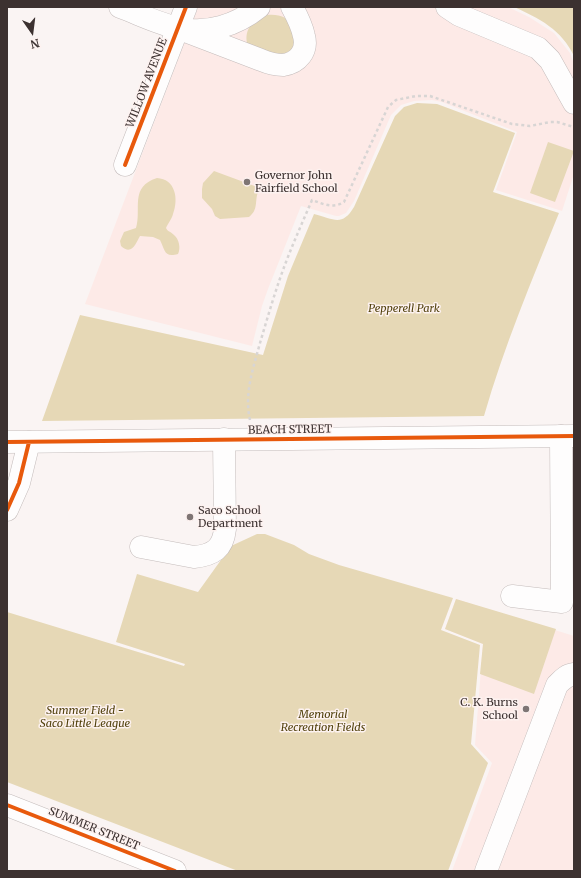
<!DOCTYPE html>
<style>
body{margin:0}
#map{position:relative;width:581px;height:878px;overflow:hidden;background:#faf4f3;font-family:Merriweather,serif}
canvas{display:block}
.frame{position:absolute;inset:0;border:8px solid #3c3130;pointer-events:none}
.north{position:absolute;left:12px;top:12px;width:40px;height:40px;-webkit-text-stroke:3px #fdf2f0;paint-order:stroke;rotate:166deg;font-size:11px;font-weight:700;line-height:16px;text-align:center;color:#3c3130}
.north::after{content:'';display:block;margin:auto;width:14px;height:18px;background:#3c3130;clip-path:polygon(50% 0,100% 100%,50% 72%,0 100%)}
</style>
<div id="map">
<canvas width="581" height="878"></canvas>
<div class="frame"></div>
<div class="north">N</div>
</div>
<script>
const context = document.querySelector('canvas').getContext('2d');
context.lineJoin = 'round';
function paint(path, color) { context.fillStyle = color; context.fill(path, 'evenodd'); }
function trace(path, color, width, dash) { context.strokeStyle = color; context.lineWidth = width; context.lineCap = dash ? 'butt' : 'round'; context.setLineDash(dash || []); context.stroke(path); }
function drawText(font, color, halo, rows, align = 'center') {
  context.font = font + ' Merriweather,serif'; context.lineWidth = 3; context.setLineDash([]); context.textBaseline = 'middle'; context.strokeStyle = halo; context.fillStyle = color; for (const [text, x, y, turn = 0] of rows) {
    context.save(); context.translate(x, y); context.rotate((+turn || 0) * Math.PI / 180); context.textAlign = isNaN(turn) ? turn : align; if (halo) context.strokeText(text, 0, 0); context.fillText(text, 0, 0); context.restore();
  }
}
paint(new Path2D(`
 M198 7H508L529 17 554 33 570 53 574 64V174L562 211 496 190 517 132 442 102 432 100 414 101 401 105 391 115 354 201 346 213 339 216H336L301 206 268 289 262 306 252 346 85 304Z
 M456 599 574 636V871H452L492 763 475 745 483 644 445 629Z`), '#fdeae7');
paint(new Path2D(`
 M514 7H574V56C562 30 539 18 514 7Z
 M267 15C293 13 292 28 295 48L283 58 248 47C243 31 251 20 267 15Z
 M417 103 437 104 515 133 493 192 559 213C532 280 504 346 484 416L42 421 80 315 263 355 288 276 314 214C334 219 342 227 354 207L395 116 404 107Z
 M548 142 574 151 555 202 530 193Z
 M214 171 260 188C253 199 260 208 249 217L220 219 215 216 212 209 202 198V189L203 183Z
 M157 178C175 179 179 198 173 214 172 219 168 223 166 228 168 232 170 231 174 235 179 239 181 248 178 254 164 258 165 250 160 240L153 237 140 236C136 243 132 256 121 246L120 241 124 232 136 228C142 209 129 187 157 178Z
 M257 534H265L294 545 309 554 339 565 453 598 441 630 480 645 471 744 488 763 448 871H238L7 782V612L184 666 185 664 116 642 137 574 198 592 231 546Z
 M456 599 556 629 534 694 480 674 483 644 445 629Z`), '#e6d8b6');
const minor = new Path2D(`
 M120 7C139 14 159 24 178 28 207 35 237 25 259 7
 M447 7 459 15 538 48 550 60 574 103
 M180 29 261 60C268 63 276 65 283 65 298 63 308 51 304 36 302 26 297 16 292 7
 M125 165 186 7
 M7 510 19 483 29 442
 M141 547 194 557C213 555 223 549 225 529L224 439
 M512 596 562 602 561 436
 M7 805 175 871
 M486 871 557 685C562 680 566 675 574 674`);
const major = new Path2D(`
 M7 442 574 436`);
trace(minor, '#c4bcbb', 23);
trace(major, '#c4bcbb', 23);
trace(new Path2D(`
 M250 420C244 394 253 369 260 343 268 316 276 288 286 262 294 241 303 221 312 200 323 204 333 209 344 202L388 107 396 100 416 96H430L512 124 530 126 550 122H557L574 127`), '#d8d5d4', 2.5, [3, 3]);
trace(minor, '#fefdfd', 22);
trace(major, '#fefdfd', 22);
trace(new Path2D(`
 M125 165 186 7
 M7 442 574 436
 M7 510 19 483 29 442
 M7 805 175 871`), '#e8590c', 4);
for (const [x, y, r, color] of [
 [247,182,4,"#7e7574"],
 [190,517,4,"#7e7574"],
 [526,709,4,"#7e7574"]
]) { const dot = new Path2D(); dot.arc(x, y, r, 0, 2 * Math.PI); context.fillStyle = color; context.fill(dot); trace(dot, '#fdf2f0', 1.5); }
drawText('11px', '#3c3130', '#fdf2f0', [
 ["WILLOW AVENUE",147,83,-69],
 ["BEACH STREET",290,430,-1],
 ["SUMMER STREET",94,829,22]
]);
drawText('11px', '#3c3130', '#fdf2f0', [
 ["Governor John",255,176],
 ["Fairfield School",255,189],
 ["Saco School",198,511],
 ["Department",198,524],
 ["C. K. Burns",518,703,"right"],
 ["School",518,716,"right"]
], 'left');
drawText('italic 11px', '#51410c', '#fdf2f0', [
 ["Pepperell Park",404,309],
 ["Summer Field -",85,711],
 ["Saco Little League",85,724],
 ["Memorial",323,715],
 ["Recreation Fields",323,728]
]);
</script>
